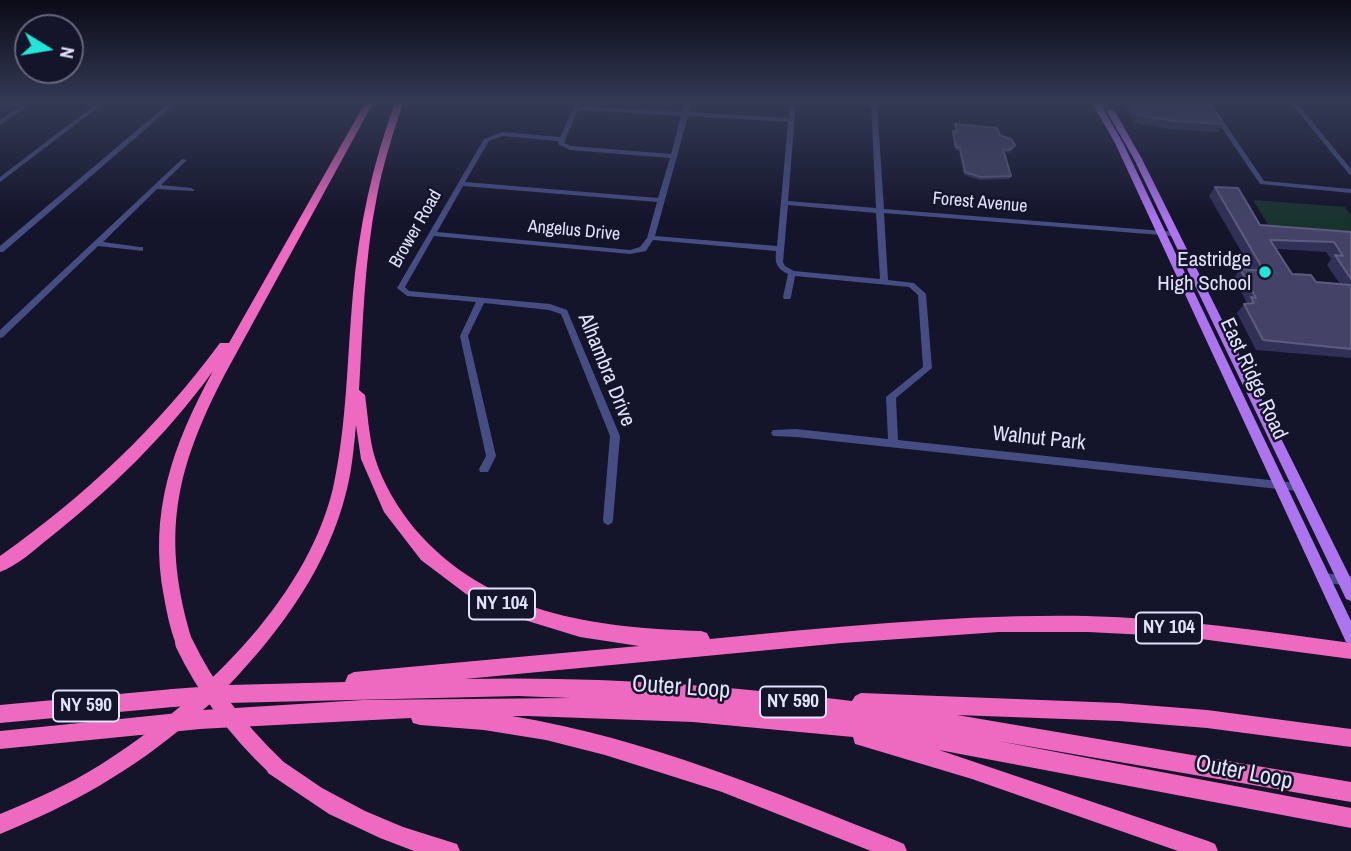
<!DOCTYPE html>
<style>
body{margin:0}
#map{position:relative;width:1351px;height:851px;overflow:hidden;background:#14142a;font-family:"Archivo Narrow",sans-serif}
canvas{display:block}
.north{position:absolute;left:14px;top:14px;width:70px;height:70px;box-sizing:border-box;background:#14142a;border:2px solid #66667e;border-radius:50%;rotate:101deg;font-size:19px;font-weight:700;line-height:28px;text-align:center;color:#e1e2fc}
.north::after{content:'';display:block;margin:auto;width:24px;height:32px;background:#23e5d7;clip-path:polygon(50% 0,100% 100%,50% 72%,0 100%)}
</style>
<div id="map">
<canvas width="1351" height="851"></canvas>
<div class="north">N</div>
</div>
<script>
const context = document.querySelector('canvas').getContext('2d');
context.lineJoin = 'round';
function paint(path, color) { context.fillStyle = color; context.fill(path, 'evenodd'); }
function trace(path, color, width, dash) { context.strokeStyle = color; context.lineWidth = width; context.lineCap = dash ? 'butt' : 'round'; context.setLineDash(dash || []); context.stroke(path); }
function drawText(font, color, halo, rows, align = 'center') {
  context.font = font + ' "Archivo Narrow",sans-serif'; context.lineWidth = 5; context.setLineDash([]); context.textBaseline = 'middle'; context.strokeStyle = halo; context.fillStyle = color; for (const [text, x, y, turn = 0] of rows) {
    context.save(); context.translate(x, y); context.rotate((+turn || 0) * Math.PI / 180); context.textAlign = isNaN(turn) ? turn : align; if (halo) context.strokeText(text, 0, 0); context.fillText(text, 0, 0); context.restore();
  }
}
paint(new Path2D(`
 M1253 200 1345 207 1351 215V234L1270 228Z`), '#18332e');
paint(new Path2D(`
 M0 103H32L0 125V120L19 107 0 106Z
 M97 103H104L0 182V177Z
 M169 103H176L3 252H0V246Z
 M576 103H580V106L682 112 685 103H691L689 112 789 118 790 103H796L788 201 876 208 871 103H877L884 209 1176 232 1177 234 1173 236 884 213 888 280 914 283 926 294 932 368 896 398 898 440 1297 483 1301 484 1302 487 1301 490 1297 491 796 437 773 436 771 433 773 430 796 429 888 439 886 397 923 367 918 295 909 287 795 276 791 297 790 299H784L783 297 788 274C776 268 775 263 776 251L653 240 646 251 630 254 434 236 405 287 409 291 550 304 567 310 620 436 613 520 612 523 608 525 604 523 603 520 610 436 561 314 549 310 484 303 468 336 496 456 488 472H480L479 469 486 456 460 336 476 302 407 296 397 288 484 139 502 132 560 137ZM578 110 681 116 671 154 571 146 564 143ZM688 116 788 122 777 246 655 236ZM503 136 558 141 559 145 570 150 670 158 658 198 465 182 489 141ZM463 186 657 202 647 238 640 247 630 250 437 232ZM788 205 876 213 880 279 794 271 785 266 783 262Z
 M1205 103H1211L1264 181 1351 189V193L1260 184Z
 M1291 103H1297L1351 169V175L1349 174Z
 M182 159 187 160 161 185 191 188 195 190 193 191 157 189 103 242 140 247H143V251L98 246 3 337 0 338V330Z
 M1323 573 1351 576V586L1319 582 1317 578 1319 574Z`), '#454d83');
paint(new Path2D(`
 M1092 103H1100L1123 143 1351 621V644L1346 642 1115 143Z
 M1108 110H1114L1142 159 1351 579V601L1346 599 1134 159 1107 112Z`), '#ac75ef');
paint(new Path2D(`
 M365 103H373L225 374C175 470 160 537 193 643L190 649 184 651 178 649C171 633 167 614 164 597 148 512 173 445 213 371 167 435 110 490 48 539 34 550 17 566 0 572V556C85 496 158 427 220 343H229Z
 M395 103H403C393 134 383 164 377 196 364 260 363 326 359 390L365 395C368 416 369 438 375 458 383 484 398 508 414 528 487 614 595 628 701 631L707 633 710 639C835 627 961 614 1086 616 1175 618 1263 631 1351 643V659L1186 637 1088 632H999L842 643 465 679C594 676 724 685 852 701L855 696 861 693 1119 703 1207 710 1351 729V747L1207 728 1119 721 957 715 1351 782V802L998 741 1351 808V828L939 750 1208 841 1215 844 1218 851H1178L972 779 862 746 855 744 853 737 693 722 528 716H512C646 738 771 791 897 841L904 844 907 851H871L722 792 605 755 546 740 484 730 420 725 413 723 411 718 199 729 192 727 190 721C132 771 71 805 0 834V814C34 800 68 785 100 765 196 705 306 602 333 488 347 425 347 358 353 293 359 227 372 165 395 103ZM356 425 361 459 384 512 421 560 466 594 518 618 580 637 639 646 354 672 348 675 345 682 229 685C282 629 329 565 347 489 352 469 354 446 356 425ZM219 696 221 700 227 703 518 696 571 698 363 700 203 710Z
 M173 689 179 692 182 698 179 704 173 707 0 723V705Z
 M140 717 147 719 149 726 147 733 140 735 0 749V731Z
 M275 756 322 788 365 811 403 827 457 844 460 851H414L380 838 329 814 268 773 265 766 268 759Z`), '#ee6ac0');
trace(new Path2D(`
 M184 643C207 691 237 730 275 766
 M173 698 227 694
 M140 726 199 720`), '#ee6ac0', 18);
paint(new Path2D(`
 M1123 103H1209L1223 124 1217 132 1169 129 1134 123Z
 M955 124 1000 135 1014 148 1009 153 1004 152 1011 176 1010 179 980 180 964 175 959 151 955 150 952 134 953 131 955 132Z
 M1215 187 1260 225 1351 232V358L1256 350 1237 313 1244 304 1247 303 1234 278 1240 269 1252 270 1209 196ZM1277 249 1326 252 1331 259 1327 265 1340 284 1316 282 1292 274Z`), '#313056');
const building = new Path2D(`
 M1132 103H1209L1223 124 1174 121 1138 115Z
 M955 124 997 128 1000 135 1011 139 1015 145 1010 150 1003 149 1011 176 981 177 965 172 960 148 956 147 953 131 957 132Z
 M1215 187 1238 188 1260 225 1351 232V279L1335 255 1343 256 1334 242 1270 240 1292 274 1311 275 1316 282 1351 285V349L1263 340 1244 304 1254 303 1251 297 1256 298 1240 269 1264 271Z`);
paint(building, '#444367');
trace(building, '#5d5c7f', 2);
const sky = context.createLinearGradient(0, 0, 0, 222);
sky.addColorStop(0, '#0b0b17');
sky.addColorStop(0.46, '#343a55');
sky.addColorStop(1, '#343a5500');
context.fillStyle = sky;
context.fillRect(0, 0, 1351, 222);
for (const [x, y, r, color] of [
 [1265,272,7,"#23e5d7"]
]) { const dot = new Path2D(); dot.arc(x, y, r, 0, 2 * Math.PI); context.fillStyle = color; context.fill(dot); trace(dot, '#14142a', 2.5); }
drawText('18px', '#e1e2fc', '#14142a', [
 ["Forest Avenue",980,203,5],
 ["Brower Road",416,229,-60],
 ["Angelus Drive",574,231,5]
]);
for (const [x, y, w] of [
 [502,604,66],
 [1169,628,66],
 [793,702,66],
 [86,706,66]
]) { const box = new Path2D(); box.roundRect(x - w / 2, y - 15.5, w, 31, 5); context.fillStyle = '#14142a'; context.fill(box); trace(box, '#e1e2fc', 2); }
drawText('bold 19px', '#e1e2fc', null, [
 ["NY 104",502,604],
 ["NY 104",1169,628],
 ["NY 590",793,702],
 ["NY 590",86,706]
]);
drawText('21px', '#e1e2fc', '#14142a', [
 ["Eastridge",1251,260],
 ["High School",1251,284]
], 'right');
drawText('21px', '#e1e2fc', '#14142a', [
 ["Alhambra Drive",606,370,68],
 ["East Ridge Road",1253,379,65],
 ["Walnut Park",1039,439,6]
]);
drawText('24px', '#e1e2fc', '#14142a', [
 ["Outer Loop",681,688,4],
 ["Outer Loop",1244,773,11]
]);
</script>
